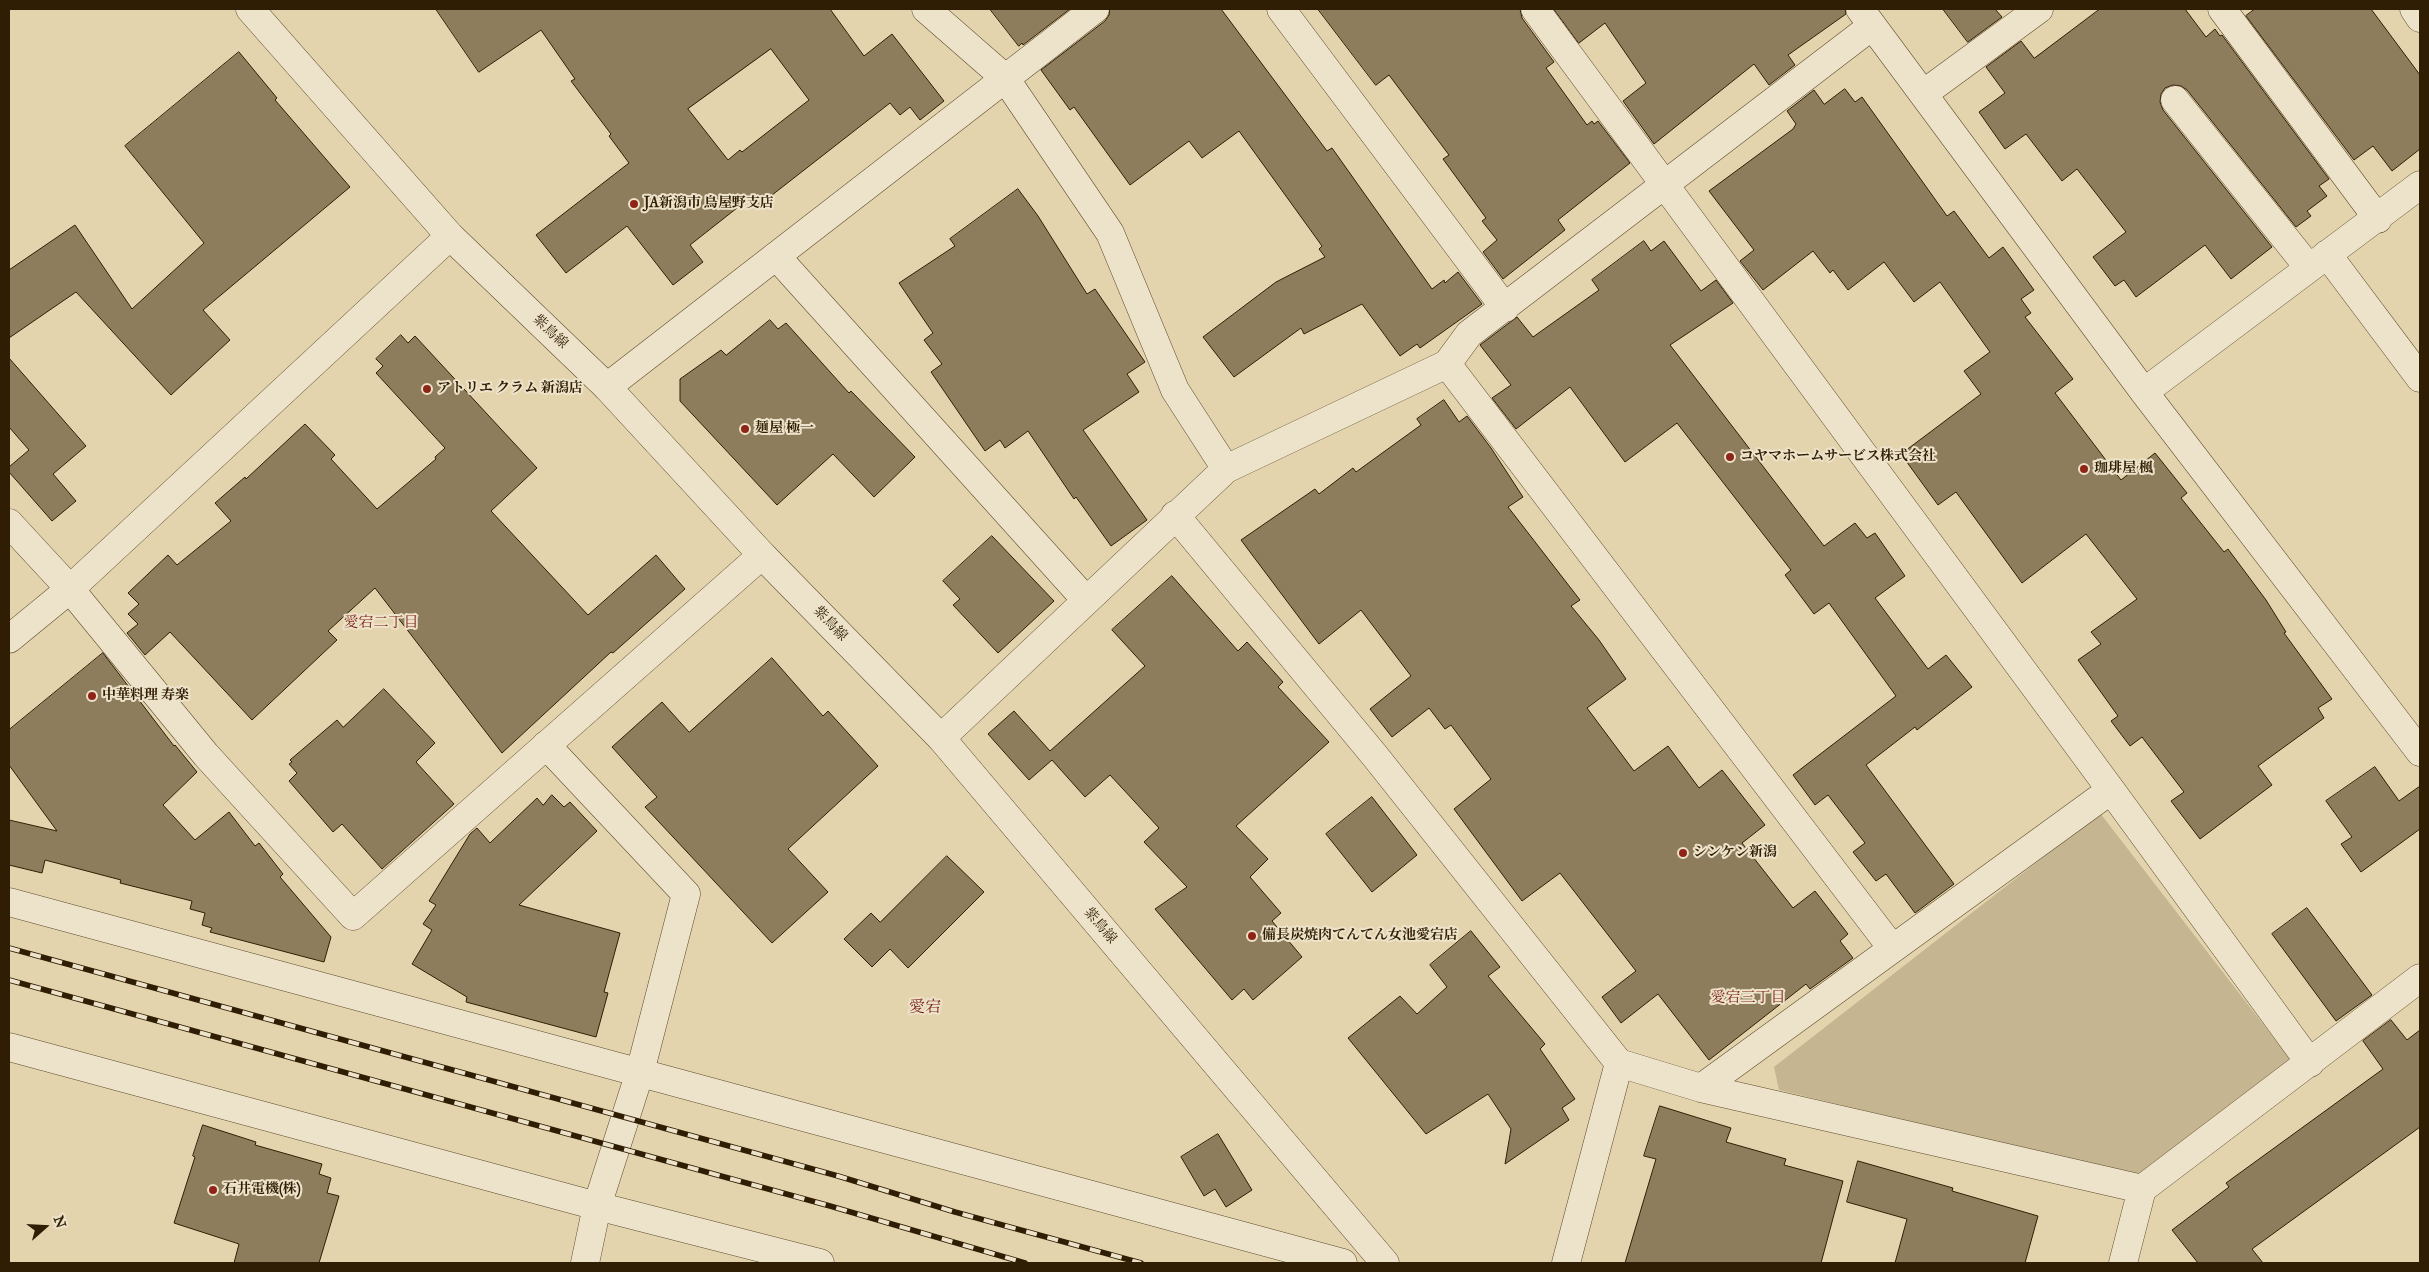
<!DOCTYPE html>
<meta charset="utf-8">
<style>
body{margin:0}
#map{position:relative;width:2429px;height:1272px;overflow:hidden;background:#e4d4ad;font-family:"IM FELL Great Primer",serif}
canvas{display:block}
.frame{position:absolute;inset:0;border:10px solid #301e04;pointer-events:none}
.north{position:absolute;left:20px;top:1202px;width:50px;height:50px;-webkit-text-stroke:4px #ede3ca;paint-order:stroke;rotate:71deg;font-size:14px;font-weight:700;line-height:20px;text-align:center;color:#301e04}
.north::after{content:'';display:block;margin:auto;width:18px;height:22px;background:#301e04;clip-path:polygon(50% 0,100% 100%,50% 72%,0 100%)}
</style>
<div id="map">
<canvas width="2429" height="1272"></canvas>
<div class="frame"></div>
<div class="north">N</div>
</div>
<script>
const context = document.querySelector('canvas').getContext('2d');
context.lineJoin = 'round';
function paint(path, color) { context.fillStyle = color; context.fill(path, 'evenodd'); }
function trace(path, color, width, dash) { context.strokeStyle = color; context.lineWidth = width; context.lineCap = dash ? 'butt' : 'round'; context.setLineDash(dash || []); context.stroke(path); }
function drawText(font, color, halo, rows, align = 'center') {
  context.font = font + ' "IM FELL Great Primer","Noto Serif JP",serif'; context.lineWidth = 4; context.setLineDash([]); context.textBaseline = 'middle'; context.strokeStyle = halo; context.fillStyle = color; for (const [text, x, y, turn = 0] of rows) {
    context.save(); context.translate(x, y); context.rotate((+turn || 0) * Math.PI / 180); context.textAlign = isNaN(turn) ? turn : align; if (halo) context.strokeText(text, 0, 0); context.fillText(text, 0, 0); context.restore();
  }
}
paint(new Path2D(`
 M2100 813 2293 1063 2141 1177 1779 1090 1774 1067Z`), '#c5b590');
const building = new Path2D(`
 M436 9H830L864 56 892 34 944 101 920 120 910 107 900 115 890 103 758 206 751 197 690 245 703 262 673 285 627 226 566 273 536 235 629 163 609 136 611 134 571 81 575 79 541 30 479 72ZM771 49 809 100 742 152 740 150 728 160 688 109Z
 M990 9H1070L1023 45 1022 43 1019 46Z
 M1110 9H1221L1327 151 1332 148 1432 289 1444 280 1445 283 1458 272 1482 304 1420 348 1417 344 1400 356 1362 304 1304 334 1301 328 1234 377 1203 337 1276 282 1325 257 1319 249 1322 246 1239 131 1202 158 1189 141 1130 185 1074 107 1070 110 1041 70 1105 21 1109 15Z
 M1318 9H1520L1522 18 1554 62 1546 68 1587 125 1592 121 1594 124 1598 121 1630 163 1558 220 1565 230 1503 279 1483 252 1497 240 1482 221 1486 218 1443 159 1449 155 1389 75 1376 85Z
 M1554 9H1845L1846 14 1788 55 1795 65 1769 85 1754 64 1654 144 1623 101 1646 83 1605 23 1579 43Z
 M1943 9H1995L2002 17 1968 42Z
 M2100 9H2185L2206 37 2215 29 2220 36 2222 35 2329 179 2319 186 2327 196 2307 211 2311 216 2296 227 2187 90 2181 86 2173 85 2165 88 2161 94 2160 102 2163 110 2272 247 2231 279 2205 245 2136 297 2124 280 2115 286 2093 257 2126 232 2077 169 2062 181 2026 134 2005 149 1979 112 2005 93 1986 67 2021 41 2034 58Z
 M2255 9H2371L2420 75V149L2392 171 2373 146 2354 160 2246 16Z
 M239 52 277 98 275 100 350 187 203 310 230 340 171 395 76 292 9 338V270L75 225 132 309 204 243 125 146Z
 M1845 89 1855 102 1862 97 1947 216 1954 211 1989 258 2003 247 2034 290 2021 299 2031 313 2025 317 2073 379 2055 393 2121 480 2155 453 2187 493 2181 498 2224 552 2228 549 2266 600 2286 632 2284 633 2332 699 2318 708 2324 718 2258 766 2272 785 2200 839 2171 801 2184 792 2142 737 2130 746 2111 721 2118 716 2078 660 2101 644 2091 632 2137 599 2086 534 2022 583 1956 492 1938 505 1901 454 1981 394 1964 371 1990 352 1940 282 1914 302 1884 262 1848 290 1833 270 1830 273 1813 251 1763 290 1740 261 1754 250 1709 191 1793 129 1796 124 1787 111 1814 90 1824 104Z
 M1018 189 1038 216 1087 294 1095 289 1145 362 1127 374 1139 392 1083 430 1147 520 1111 546 1076 497 1074 499 1028 431 1005 448 1000 440 985 451 931 372 942 364 924 340 933 333 899 283 955 246 950 239Z
 M1644 241 1651 251 1664 241 1701 291 1716 280 1733 303 1670 345 1824 546 1855 523 1867 538 1875 533 1905 576 1875 598 1928 669 1946 655 1972 687 1917 730 1915 727 1866 765 1954 884 1915 913 1886 874 1876 881 1853 852 1865 843 1828 795 1815 805 1793 775 1896 696 1829 603 1814 614 1785 575 1791 570 1677 423 1625 462 1570 387 1516 429 1492 398 1511 385 1480 345 1517 317 1533 337 1599 290 1592 280Z
 M770 320 778 329 786 323 849 393 851 391 915 457 874 497 833 454 777 505 680 401V379L721 350 726 355Z
 M401 335 408 343 415 336 537 468 491 511 588 615 656 555 685 589 613 653 611 652 502 753 375 588 328 631 337 640 252 720 170 632 145 655 127 633 138 624 128 614 139 604 128 593 168 555 177 565 231 521 215 503 245 477 246 479 305 424 335 455 331 459 377 509 436 459 435 457 445 448 376 373 383 366 376 359Z
 M9 358 86 446 53 474 76 501 52 521 9 472V467L29 450 9 427Z
 M1444 400 1459 422 1467 416 1491 448 1523 497 1508 507 1580 600 1571 606 1599 640 1626 679 1587 708 1634 771 1668 746 1699 788 1722 770 1765 825 1742 843 1793 908 1815 891 1848 934 1840 941 1853 958 1810 989 1806 984 1709 1060 1658 994 1621 1023 1602 997 1636 971 1560 873 1522 901 1454 809 1491 779 1451 725 1445 729 1429 708 1392 737 1370 709 1411 676 1361 610 1319 644 1241 540 1315 489 1319 494 1353 468 1356 472 1421 425 1417 419Z
 M992 536 1054 601 998 653 953 605 960 599 943 581Z
 M1172 576 1238 651 1247 642 1283 682 1278 687 1329 742 1236 826 1268 859 1250 877 1281 913 1272 921 1302 957 1253 1000 1244 989 1232 1000 1155 909 1187 887 1144 842 1159 828 1110 775 1085 797 1052 760 1029 780 988 734 1014 711 1050 751 1145 666 1112 630Z
 M103 653 174 746 175 745 197 772 163 805 195 840 229 812 255 846 259 843 283 874 280 877 331 937 324 962 210 932 212 928 202 925 205 913 190 909 192 901 120 883 121 880 45 860 42 873 9 865V820L57 831 9 765V730Z
 M772 658 823 716 828 711 878 766 788 849 828 892 772 943 645 807 657 797 612 747 662 702 689 732Z
 M384 689 435 743 416 762 454 804 382 869 342 824 333 832 289 781 297 773 289 764 292 762 290 760 337 720 343 727Z
 M2375 767 2399 801 2420 786V829L2361 872 2341 844 2352 837 2326 801Z
 M552 795 564 807 570 802 597 831 519 905 620 933 604 992 608 993 596 1037 466 1002 467 997 412 964 432 930 423 924 436 905 429 901 470 834 477 828 490 843 537 798 543 805Z
 M1372 797 1417 855 1372 892 1326 834Z
 M947 856 984 892 908 968 890 949 872 967 844 939 871 913 880 922Z
 M2307 908 2372 995 2336 1021 2272 934Z
 M1471 931 1500 967 1488 976 1545 1044 1540 1049 1575 1099 1562 1108 1569 1120 1505 1164 1511 1129 1488 1094 1426 1134 1348 1038 1400 996 1417 1014 1447 987 1430 965Z
 M2391 1020 2407 1040 2420 1030V1127L2252 1249 2263 1263H2198L2172 1230 2229 1187 2226 1183 2383 1069 2363 1041Z
 M1660 1106 1731 1128 1726 1142 1786 1159 1784 1165 1843 1181 1821 1263H1625L1656 1159 1644 1156Z
 M203 1125 256 1142 255 1145 322 1164 319 1174 331 1178 327 1193 339 1196 319 1263H234L239 1244 174 1223 195 1157 193 1156Z
 M1218 1134 1252 1190 1226 1207 1215 1189 1204 1196 1181 1157Z
 M1858 1161 1953 1188 1952 1191 2038 1216 2025 1263H1895L1907 1219 1847 1202Z`);
paint(building, '#8e7d5c');
trace(building, '#301e04', 1);
const minor = new Path2D(`
 M926 9 1005 78 1110 233 1175 390 1226 469
 M1281 9 1505 308
 M1535 9 2111 790
 M1860 9 2144 392 2420 752
 M2222 9 2378 219
 M2414 9 2420 18
 M1923 94 2039 9
 M2175 100 2309 268
 M2327 254 2420 378
 M776 256 1086 600
 M1447 364 1892 948
 M607 387 1095 9
 M2144 392 2420 185
 M1175 515 1375 756 1619 1063 1701 1088 2142 1189
 M9 523 70 589 206 755 353 916 762 555
 M9 639 70 589 450 236
 M941 738 1226 469 1447 364 1469 334 1872 26
 M546 745 686 894 640 1072 597 1206 585 1263
 M9 902 1343 1263
 M9 1047 597 1206 820 1263
 M1701 1088 2111 790 2310 1063
 M1566 1263 1619 1063
 M2123 1263 2142 1189 2420 978`);
const tertiary = new Path2D(`
 M250 9 450 236 607 387 762 555 941 738 1385 1263`);
trace(minor, '#5d4c2e', 29);
trace(tertiary, '#5d4c2e', 29);
trace(minor, '#ede3ca', 28);
trace(tertiary, '#ede3ca', 28);
const rail = new Path2D(`
 M9 948 838 1176 955 1212 1141 1263
 M9 980 830 1206 1025 1263`);
trace(rail, '#301e04', 5.5);
trace(rail, '#ede3ca', 4, [11]);
for (const [x, y, r, color] of [
 [634,204,5,"#8f2418"],
 [427,389,5,"#8f2418"],
 [745,429,5,"#8f2418"],
 [1730,457,5,"#8f2418"],
 [2084,469,5,"#8f2418"],
 [92,696,5,"#8f2418"],
 [1683,853,5,"#8f2418"],
 [1252,936,5,"#8f2418"],
 [213,1190,5,"#8f2418"]
]) { const dot = new Path2D(); dot.arc(x, y, r, 0, 2 * Math.PI); context.fillStyle = color; context.fill(dot); trace(dot, '#ede3ca', 2); }
drawText('bold 14px', '#301e04', '#ede3ca', [
 ["JA新潟市 鳥屋野支店",644,204],
 ["アトリエ クラム 新潟店",437,389],
 ["麺屋 極一",755,429],
 ["コヤマホームサービス株式会社",1740,457],
 ["珈琲屋 楓",2094,469],
 ["中華料理 寿楽",102,696],
 ["シンケン新潟",1693,853],
 ["備長炭焼肉てんてん女池愛宕店",1262,936],
 ["石井電機(株)",223,1190]
], 'left');
drawText('14px', '#301e04', '#ede3ca', [
 ["紫鳥線",550,332,44],
 ["紫鳥線",830,624,46],
 ["紫鳥線",1100,926,50]
]);
drawText('15px', '#7a1f14', '#ede3ca', [
 ["愛宕二丁目",381,623],
 ["愛宕三丁目",1748,998]
]);
drawText('16px', '#7a1f14', '#ede3ca', [
 ["愛宕",925,1008]
]);
</script>
